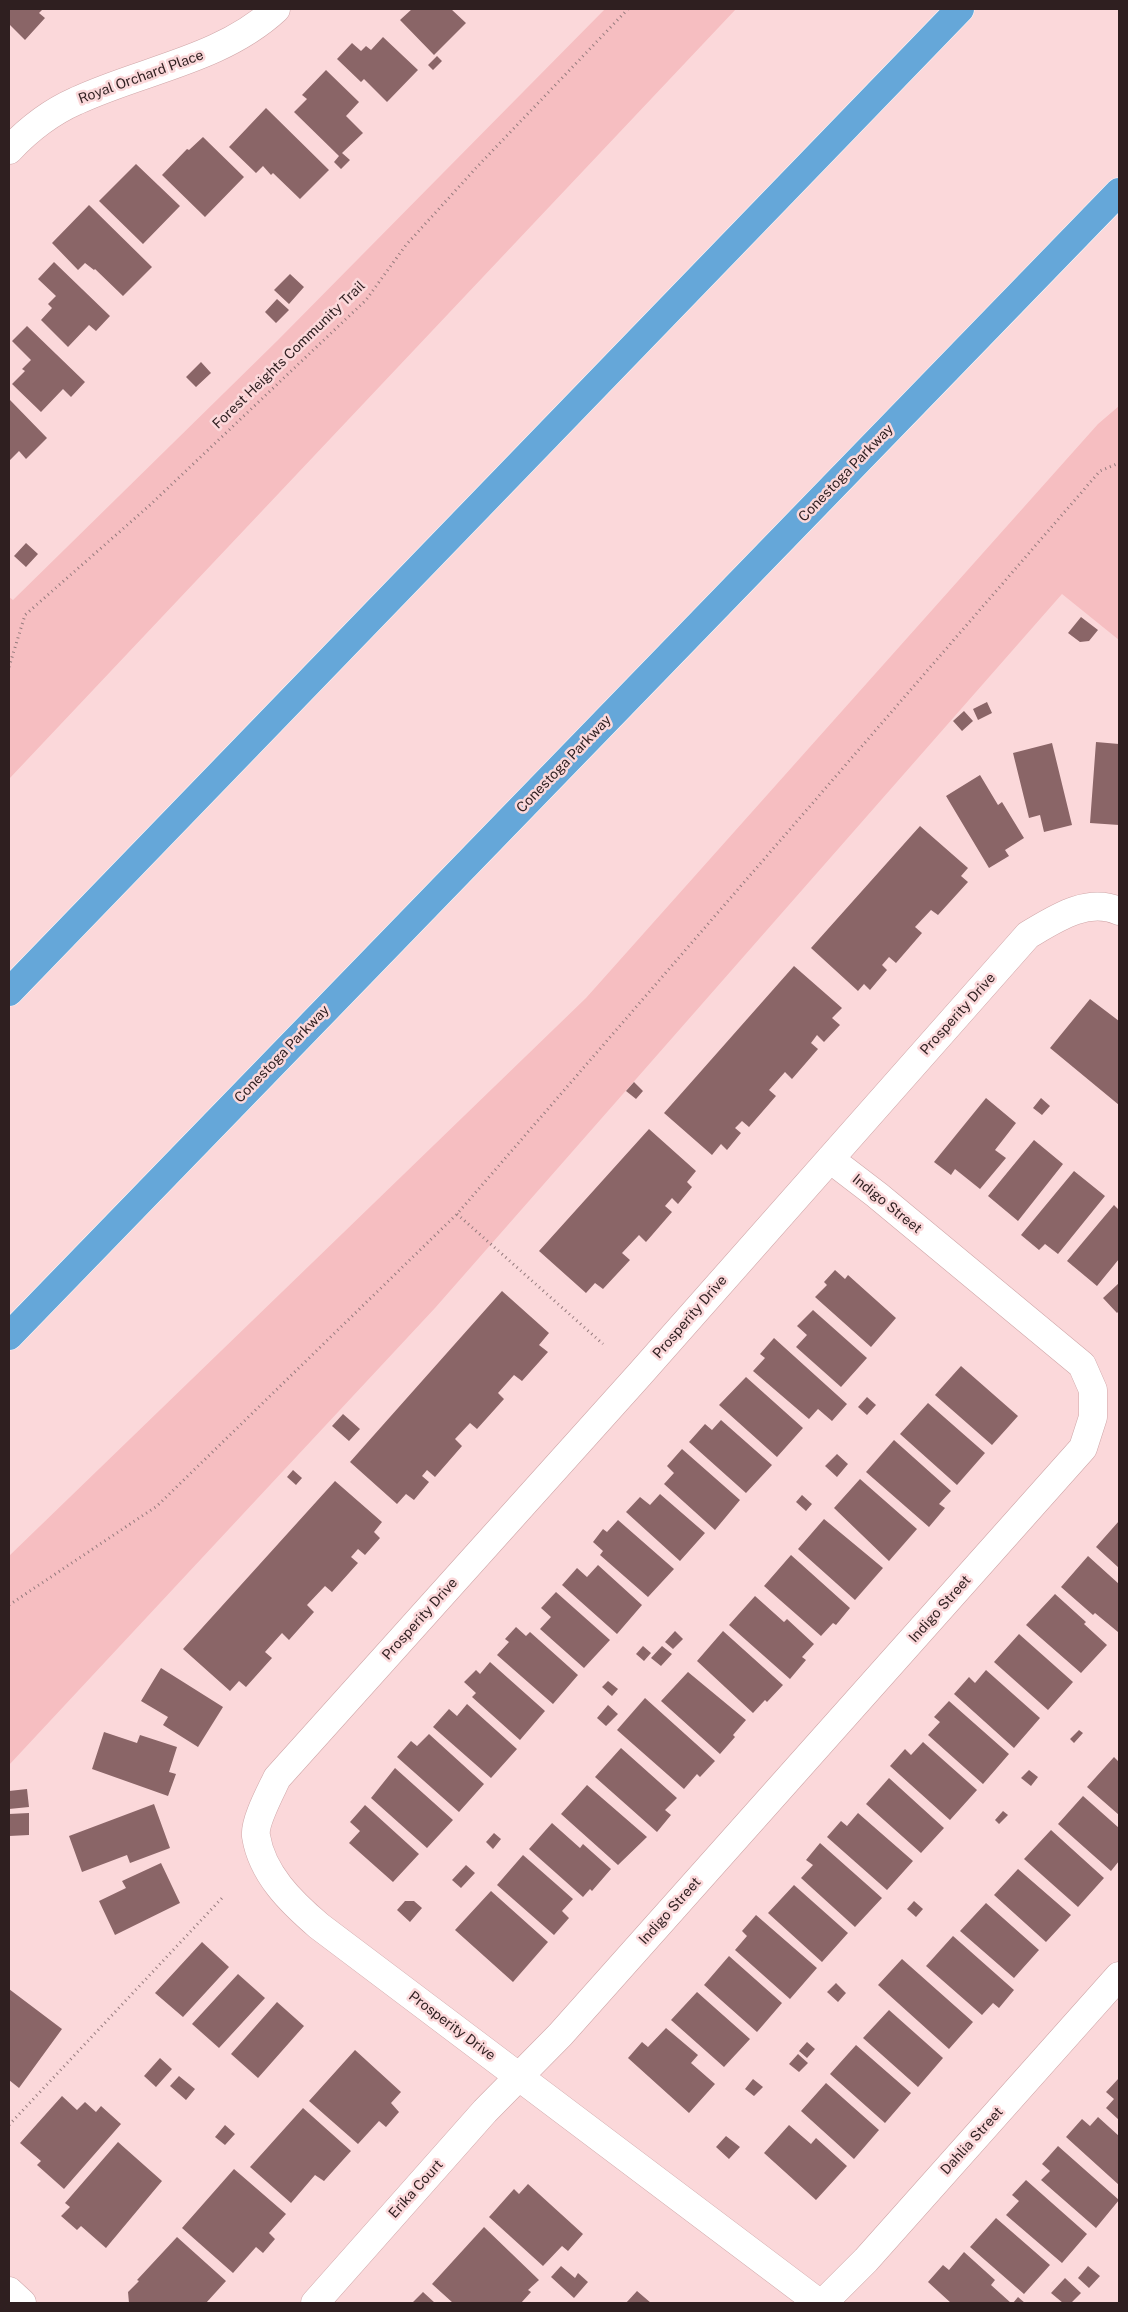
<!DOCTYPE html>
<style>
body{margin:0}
#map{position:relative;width:1128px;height:2312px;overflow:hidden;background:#fbd8da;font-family:"Public Sans",sans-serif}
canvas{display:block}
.frame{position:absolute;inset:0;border:10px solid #2f1f20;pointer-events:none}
</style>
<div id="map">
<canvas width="1128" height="2312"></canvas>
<div class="frame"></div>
</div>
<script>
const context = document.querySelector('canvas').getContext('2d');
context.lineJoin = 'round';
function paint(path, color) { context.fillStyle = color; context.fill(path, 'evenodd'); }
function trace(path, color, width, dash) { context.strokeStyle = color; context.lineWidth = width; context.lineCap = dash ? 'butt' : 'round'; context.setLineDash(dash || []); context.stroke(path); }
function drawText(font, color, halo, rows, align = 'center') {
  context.font = font + ' "Public Sans",sans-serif'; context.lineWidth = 5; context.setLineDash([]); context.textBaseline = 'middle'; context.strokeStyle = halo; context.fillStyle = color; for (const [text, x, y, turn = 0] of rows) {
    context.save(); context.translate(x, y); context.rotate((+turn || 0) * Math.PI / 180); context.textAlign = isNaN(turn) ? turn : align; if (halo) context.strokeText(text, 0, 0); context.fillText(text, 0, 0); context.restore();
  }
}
paint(new Path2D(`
 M605 9H736L9 779V597L13 600 277 341Z
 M1119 406V640L1062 594 435 1308 9 1765V1556L586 998 1098 424Z`), '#f6bec1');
paint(new Path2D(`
 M9 9H43L39 13 45 18 25 40 9 24Z
 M412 9H451L466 23 434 55 400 20Z
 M383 37 418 70 387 102 364 79 361 82 337 59 352 43 361 51 366 46 371 50Z
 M437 56 442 61 433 70 428 65Z
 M326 70 359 102 346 116 363 133 342 153 350 160 341 169 334 162 339 156 294 112 307 99 302 95Z
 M266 108 329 170 300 199 273 173 271 175 263 166 256 173 229 147Z
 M203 137 244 177 205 217 162 175 187 149 189 150Z
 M136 164 180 206 143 244 99 201Z
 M89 205 152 267 123 296 95 269 94 270 85 263 78 270 52 243Z
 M54 262 110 316 96 331 89 325 68 347 41 320 52 308 48 304 56 296 38 279Z
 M290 274 304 287 289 304 274 290Z
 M277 299 289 310 276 323 265 312Z
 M27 326 85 382 71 397 63 389 41 412 12 384 25 371 22 369 31 360 12 341Z
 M201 362 211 373 196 387 186 377Z
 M10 400 47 438 26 459 19 451 9 461Z
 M26 543 38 554 26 567 14 556Z
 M1081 617 1098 630 1089 641 1080 642 1068 633Z
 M987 702 992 713 978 720 973 709Z
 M964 711 973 721 962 731 953 721Z
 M1096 742 1119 744V825L1090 823Z
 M1052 743 1072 825 1044 832 1040 815 1029 818 1013 753Z
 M980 775 998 805 1002 802 1024 838 1005 850 1009 856 989 868 946 796Z
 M920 826 968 868 961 876 968 882 938 915 931 910 915 927 922 933 896 963 889 957 882 965 887 970 870 990 864 984 858 991 811 948Z
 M794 966 842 1008 832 1018 840 1025 824 1042 817 1035 811 1043 818 1049 792 1079 785 1072 769 1090 776 1096 749 1127 742 1121 735 1128 741 1133 727 1150 721 1144 712 1155 664 1113Z
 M1090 999 1119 1021V1105L1050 1048Z
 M634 1082 643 1091 636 1099 626 1091Z
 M986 1098 1016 1123 995 1150 1006 1158 980 1189 955 1169 951 1175 934 1162Z
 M1041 1098 1050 1106 1042 1115 1033 1108Z
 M649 1129 696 1171 687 1182 692 1187 678 1204 672 1198 665 1206 672 1212 646 1242 639 1235 622 1253 630 1260 603 1289 595 1283 586 1293 539 1251Z
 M1034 1140 1063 1164 1018 1221 988 1196Z
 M1074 1171 1105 1196 1058 1254 1045 1244 1039 1250 1021 1235Z
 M1114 1205 1119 1210V1259L1097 1286 1067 1261Z
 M835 1270 845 1279 848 1275 896 1318 871 1347 815 1297 827 1285 824 1282Z
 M1119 1283V1311L1117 1313 1103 1298Z
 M502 1291 549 1333 539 1345 548 1352 522 1381 514 1375 498 1393 504 1399 477 1429 470 1423 455 1439 462 1446 435 1477 427 1470 422 1476 429 1482 414 1500 406 1494 397 1504 350 1462Z
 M813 1310 867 1358 841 1387 796 1347 807 1335 797 1326Z
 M774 1338 847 1404 832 1421 818 1409 809 1419 753 1371 765 1358 760 1354Z
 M961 1366 1018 1416 992 1445 935 1395Z
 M746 1377 803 1428 777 1457 719 1405Z
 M867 1397 876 1405 867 1415 858 1407Z
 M928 1403 985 1453 957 1485 900 1434Z
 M343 1414 360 1429 349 1441 332 1426Z
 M721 1420 772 1465 746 1493 689 1442 705 1424 712 1430Z
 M894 1440 951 1491 939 1504 945 1508 929 1527 866 1472Z
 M682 1449 740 1500 715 1530 664 1484 674 1473 667 1466Z
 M837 1454 848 1464 837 1477 825 1466Z
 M293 1470 302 1478 296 1485 287 1477Z
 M860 1479 917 1529 889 1561 834 1508Z
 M335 1481 382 1522 374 1532 380 1538 365 1555 358 1549 351 1557 358 1563 332 1592 325 1586 307 1605 314 1612 289 1640 282 1633 265 1652 272 1658 246 1687 239 1681 230 1691 183 1649Z
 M660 1494 705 1533 680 1561 626 1512 640 1497 650 1505Z
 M802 1495 812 1504 806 1511 796 1502Z
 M824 1519 883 1568 855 1600 798 1549Z
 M618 1520 674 1569 648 1597 600 1555 603 1551 593 1542 603 1529 607 1532Z
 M1119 1521V1568L1096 1547Z
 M791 1555 850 1608 836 1625 833 1623 821 1636 764 1586Z
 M1088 1556 1119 1584 1118 1632 1095 1613 1093 1615 1061 1587Z
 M598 1565 642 1605 617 1634 562 1585 577 1568 587 1577Z
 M556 1592 610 1640 584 1668 540 1629 551 1617 541 1608Z
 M1055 1594 1086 1622 1084 1624 1107 1645 1081 1673 1026 1625Z
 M755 1596 784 1622 787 1619 814 1644 802 1657 806 1660 790 1679 729 1625Z
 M516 1627 526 1636 530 1632 578 1675 553 1704 497 1655 509 1642 505 1639Z
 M675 1631 683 1639 673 1649 665 1642Z
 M723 1631 783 1685 767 1702 765 1700 753 1713 697 1661Z
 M1019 1634 1073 1682 1048 1710 994 1662Z
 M643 1646 651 1653 644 1661 636 1654Z
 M662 1646 672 1654 661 1666 651 1658Z
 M490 1662 545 1711 520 1740 472 1697 476 1693 464 1682 476 1670 480 1674Z
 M161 1668 223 1707 198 1747 163 1725 168 1717 141 1701Z
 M986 1670 1040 1718 1014 1748 954 1694 969 1677 975 1683Z
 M688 1672 746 1720 733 1735 735 1737 720 1754 661 1701Z
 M608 1681 618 1689 612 1696 602 1687Z
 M645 1698 715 1761 700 1777 697 1774 684 1789 617 1730Z
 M949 1701 1009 1754 983 1784 928 1735 940 1722 934 1717Z
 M467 1704 517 1749 491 1778 433 1727 449 1709 457 1716Z
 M608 1705 618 1714 606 1726 597 1718Z
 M1079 1730 1083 1733 1074 1743 1070 1739Z
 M104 1732 137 1743 140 1735 177 1747 169 1772 176 1774 168 1796 92 1769Z
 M429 1734 484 1784 459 1812 397 1757 411 1741 417 1746Z
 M923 1742 977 1790 950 1820 890 1766 905 1749 911 1755Z
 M621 1748 677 1798 665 1810 671 1815 657 1832 595 1777Z
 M1114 1757 1119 1762V1815L1087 1787Z
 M395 1768 453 1820 427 1848 371 1798Z
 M1029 1770 1038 1777 1031 1786 1021 1778Z
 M889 1778 944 1828 921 1853 866 1804Z
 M587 1785 647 1837 618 1865 561 1814Z
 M27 1789 29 1807 9 1809V1791Z
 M1083 1796 1119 1828V1861L1111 1871 1058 1824Z
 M154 1804 170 1848 130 1863 127 1855 82 1872 69 1836Z
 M365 1805 419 1854 393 1882 349 1843 360 1831 350 1822Z
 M1003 1811 1008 1815 999 1824 995 1820Z
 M29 1813V1835L9 1836V1814Z
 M858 1813 913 1861 887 1890 827 1837 841 1821 847 1826Z
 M552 1823 580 1848 583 1844 611 1869 592 1891 590 1889 583 1897 529 1849Z
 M1051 1830 1104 1878 1078 1907 1024 1859Z
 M494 1833 501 1839 493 1849 486 1842Z
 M820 1843 882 1898 855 1927 801 1878 813 1865 806 1860Z
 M523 1855 573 1899 562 1911 569 1918 554 1935 497 1885Z
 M161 1863 180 1903 115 1935 99 1901 126 1888 122 1881Z
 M466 1865 475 1873 461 1888 452 1880Z
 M1018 1869 1071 1915 1046 1942 994 1895Z
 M794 1885 848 1933 822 1962 768 1913Z
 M491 1891 548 1942 513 1982 455 1930Z
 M405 1901H414L422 1908 410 1922 397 1910Z
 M914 1901 923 1909 916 1917 907 1909Z
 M986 1903 1039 1950 1014 1978 960 1931Z
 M756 1915 817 1968 790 1999 735 1950 747 1936 742 1931Z
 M953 1936 1014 1990 999 2008 993 2003 982 2015 926 1966Z
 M202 1942 229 1967 183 2017 155 1993Z
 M729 1956 782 2003 757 2032 704 1985Z
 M902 1959 973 2022 949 2049 878 1985Z
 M238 1974 265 1998 219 2048 192 2024Z
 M836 1983 846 1993 838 2002 827 1992Z
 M9 1989 62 2029 19 2088 9 2080Z
 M697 1992 750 2039 724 2067 671 2020Z
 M277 2002 304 2026 258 2078 231 2054Z
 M889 2010 943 2058 918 2087 863 2038Z
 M666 2028 698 2055 691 2063 715 2084 689 2113 628 2058 642 2042 648 2047Z
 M807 2042 815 2049 807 2058 799 2051Z
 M856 2045 911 2093 885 2123 830 2074Z
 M355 2050 401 2092 391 2103 399 2112 386 2127 379 2121 358 2144 309 2101Z
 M798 2054 808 2063 799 2072 789 2064Z
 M160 2058 172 2069 156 2087 144 2076Z
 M179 2076 195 2089 186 2100 170 2086Z
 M1119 2078V2120L1106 2108 1114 2099 1106 2092Z
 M753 2079 763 2087 754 2096 745 2089Z
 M826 2083 879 2130 854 2159 801 2111Z
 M62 2096 77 2110 85 2102 96 2112 101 2106 121 2124 64 2189 37 2165 41 2161 20 2143Z
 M303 2108 351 2151 324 2181 315 2175 291 2203 250 2167Z
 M1098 2117 1119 2136V2185L1066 2137 1082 2119 1090 2126Z
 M225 2125 235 2134 225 2145 215 2137Z
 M789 2125 811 2144 816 2138 847 2166 816 2200 764 2153Z
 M726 2136 740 2147 729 2159 716 2147Z
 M118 2142 162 2181 106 2248 81 2226 77 2230 61 2216 70 2207 65 2203Z
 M1058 2146 1119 2200 1096 2228 1041 2180 1050 2171 1042 2164Z
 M234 2169 286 2214 269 2233 275 2239 263 2253 256 2247 233 2273 182 2228Z
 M1026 2180 1087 2234 1062 2263 1006 2215 1019 2201 1012 2195Z
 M528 2184 583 2234 568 2251 562 2246 543 2266 489 2217 514 2189 519 2194Z
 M996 2218 1050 2265 1024 2294 970 2247Z
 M484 2227 539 2280 528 2290 531 2292 521 2303H453L432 2284Z
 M177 2237 226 2281 206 2303H129L128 2292 139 2281 137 2280Z
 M964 2252 995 2280 991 2285 1011 2303H951L928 2282 943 2265 949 2270Z
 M561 2266 575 2278 578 2273 588 2282 574 2298 551 2277Z
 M1088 2266 1100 2276 1089 2288 1078 2278Z
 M1065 2278 1081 2293 1071 2303H1063L1051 2293Z
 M637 2291 651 2303H626Z
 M423 2292 435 2303H412Z
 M1018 2297 1025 2303H1013Z`), '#8a6567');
const minor = new Path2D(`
 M9 150C27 131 51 112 76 101 142 70 221 60 276 9
 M9 2291 22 2303
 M315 2303 485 2111 560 2035 1083 1448 1093 1417V1390L1082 1365 877 1195 830 1159
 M819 2303 319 1926C291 1902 262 1874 256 1836 254 1822 271 1791 277 1778L640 1374 1028 935C1055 919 1087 897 1119 911
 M823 2303 866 2260 1119 1976`);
const highway = new Path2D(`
 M9 992 960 9
 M9 1336 1119 192`);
trace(minor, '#cfa6a8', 29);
trace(highway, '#fff', 29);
trace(new Path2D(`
 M9 667 25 615 150 505 366 300 406 245 476 168 628 9
 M457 1214 603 1344
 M9 1605 157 1506 457 1214 1100 471 1119 463
 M9 2125 222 1898`), '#957b7d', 3, [1, 4]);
trace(minor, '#fff', 28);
trace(highway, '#65a7d9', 28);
drawText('14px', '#2f1f20', '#fbd8da', [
 ["Royal Orchard Place",141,77,-20],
 ["Forest Heights Community Trail",289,355,-44],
 ["Conestoga Parkway",846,473,-46],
 ["Conestoga Parkway",564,764,-46],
 ["Prosperity Drive",958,1014,-48],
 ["Conestoga Parkway",282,1054,-46],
 ["Indigo Street",887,1204,39],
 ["Prosperity Drive",690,1317,-49],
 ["Indigo Street",940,1609,-48],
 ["Prosperity Drive",420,1619,-48],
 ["Indigo Street",670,1911,-48],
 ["Prosperity Drive",452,2026,37],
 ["Dahlia Street",972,2141,-48],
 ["Erika Court",416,2189,-48]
]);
</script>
